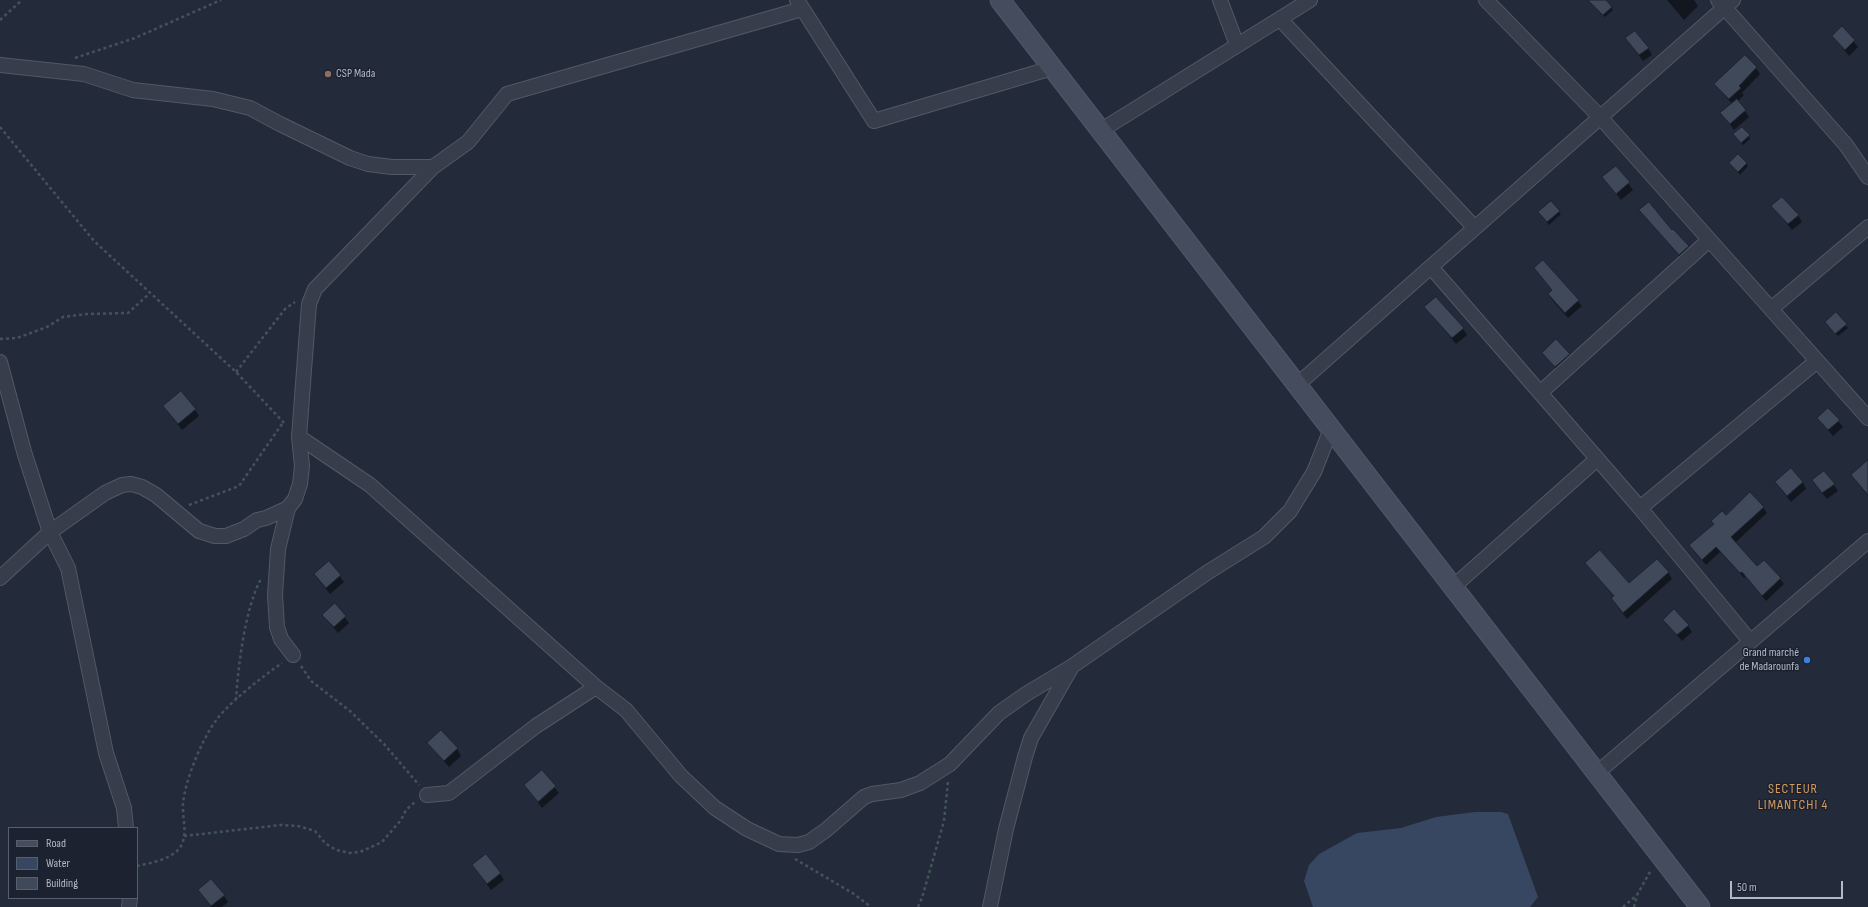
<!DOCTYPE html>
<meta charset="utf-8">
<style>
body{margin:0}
#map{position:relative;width:1868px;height:907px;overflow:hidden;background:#232b3a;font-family:"Sofia Sans Condensed",sans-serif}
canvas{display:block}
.legend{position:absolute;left:8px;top:827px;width:130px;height:72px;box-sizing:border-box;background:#1c222f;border:1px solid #585e6b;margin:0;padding:5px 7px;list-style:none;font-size:12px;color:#b2b8c6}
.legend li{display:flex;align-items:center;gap:8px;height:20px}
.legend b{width:20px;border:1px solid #585e6b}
.scale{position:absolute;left:1730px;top:881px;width:113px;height:18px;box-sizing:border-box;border:2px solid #b2b8c6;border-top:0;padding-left:5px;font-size:12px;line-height:14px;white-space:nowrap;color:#b2b8c6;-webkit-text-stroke:3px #1c222f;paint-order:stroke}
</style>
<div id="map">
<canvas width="1868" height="907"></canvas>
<ul class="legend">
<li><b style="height:5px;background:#454c5d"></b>Road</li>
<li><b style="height:11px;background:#374661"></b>Water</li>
<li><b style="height:11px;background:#3f4959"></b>Building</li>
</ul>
<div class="scale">50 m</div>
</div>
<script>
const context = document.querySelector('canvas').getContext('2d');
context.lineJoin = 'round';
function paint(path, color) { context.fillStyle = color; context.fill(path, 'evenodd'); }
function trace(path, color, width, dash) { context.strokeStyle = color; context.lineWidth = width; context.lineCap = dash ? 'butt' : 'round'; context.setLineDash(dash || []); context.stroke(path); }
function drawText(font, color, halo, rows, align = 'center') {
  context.font = font + ' "Sofia Sans Condensed",sans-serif'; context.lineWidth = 3; context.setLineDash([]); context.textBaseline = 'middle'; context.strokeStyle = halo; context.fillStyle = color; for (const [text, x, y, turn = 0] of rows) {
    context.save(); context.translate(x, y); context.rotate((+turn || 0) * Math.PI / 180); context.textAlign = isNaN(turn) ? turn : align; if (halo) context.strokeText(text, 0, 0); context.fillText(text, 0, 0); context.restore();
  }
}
paint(new Path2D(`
 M1475 812H1501L1508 814 1538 897 1530 907H1313L1304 881 1309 865 1319 854 1357 833 1401 828 1436 817Z`), '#374661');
paint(new Path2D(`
 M1595 0H1604L1613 10 1605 17 1592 3Z
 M1667 0H1694L1698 6 1684 20Z
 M1842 28 1858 47 1849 56 1833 36Z
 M1627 39 1648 48 1652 55 1643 61Z
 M1745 56 1756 68 1760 74 1742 93 1744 95 1738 101 1749 117 1734 130 1722 113 1732 104 1716 84Z
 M1749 136 1750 139 1743 145 1736 137Z
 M1738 155 1748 166 1740 175 1730 163Z
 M1616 167 1633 190 1621 200 1604 177Z
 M1773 207 1798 215 1802 222 1792 230Z
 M1640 210 1672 231 1673 230 1691 252 1682 259Z
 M1559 212 1561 214 1549 225 1539 213Z
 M1543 261 1582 306 1568 318 1552 300 1549 295 1553 291 1535 268Z
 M1426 307 1463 329 1467 335 1456 344Z
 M1836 313 1848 328 1838 336 1828 325Z
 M1543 353 1569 355 1573 361 1560 373Z
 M164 407 195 410 199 416 182 430Z
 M1828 409 1843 427 1833 436 1818 418Z
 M1868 463V496L1852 475Z
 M1803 482 1806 489 1791 502 1776 483Z
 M1834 485 1838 491 1827 499 1817 487Z
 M1763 507 1767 513 1735 543 1757 568 1780 579 1784 584 1766 601 1746 577 1744 578 1720 552 1706 565 1691 546 1715 525 1713 522 1726 516Z
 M329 562 344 582 330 594 315 575Z
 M1586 563 1629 585 1668 572 1672 579 1627 619 1616 605 1612 599 1614 597Z
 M335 605 349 623 338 633 323 615Z
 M1664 620 1688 626 1692 632 1682 641Z
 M441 731 457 749 461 756 449 767 428 743Z
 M542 771 559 793 542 808 526 786Z
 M473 866 500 873 504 880 491 890Z
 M199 890 224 896 228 902 222 907H211Z`), '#0007');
const building = new Path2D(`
 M1588 0H1606L1612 7 1603 15Z
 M1842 26 1855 40 1845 50 1832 36Z
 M1635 31 1649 48 1639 55 1625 38Z
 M1745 55 1757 67 1739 86 1741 88 1729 99 1714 84Z
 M1737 99 1746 110 1730 124 1720 113Z
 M1742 127 1750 135 1741 143 1733 134Z
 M1738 154 1747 163 1738 172 1729 163Z
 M1616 166 1630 182 1616 194 1602 177Z
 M1782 197 1799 215 1788 224 1771 206Z
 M1551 201 1560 211 1547 222 1538 212Z
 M1649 202 1672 230 1673 229 1689 246 1679 255 1639 210Z
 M1543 260 1579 300 1565 313 1548 294 1552 290 1534 268Z
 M1436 297 1464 328 1452 338 1424 307Z
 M1836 312 1847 324 1835 334 1825 322Z
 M1556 339 1570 354 1555 367 1542 353Z
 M181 391 196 409 178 424 163 406Z
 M1828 408 1840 420 1828 430 1817 418Z
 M1868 460V495L1851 475Z
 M1791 468 1803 482 1787 496 1775 482Z
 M1824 471 1835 484 1822 493 1812 480Z
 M1750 492 1764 507 1731 537 1757 566 1764 560 1781 578 1762 596 1742 572 1740 573 1716 547 1702 560 1689 545 1714 524 1711 521 1722 511 1726 515Z
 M1600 550 1629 583 1657 559 1669 572 1623 613 1611 598 1614 596 1585 563Z
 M329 561 341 575 326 588 314 574Z
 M335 603 346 616 334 627 322 615Z
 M1674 609 1689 625 1677 635 1663 620Z
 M441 730 458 748 444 761 427 743Z
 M542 770 556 786 538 802 524 785Z
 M486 854 501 873 487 884 472 865Z
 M211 879 225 895 211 906 198 890Z`);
paint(building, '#3f4959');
trace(building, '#1e2431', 1);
const street = new Path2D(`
 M797 0 874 121 1052 68
 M1220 0 1237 45
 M1486 0 1601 118 1868 418
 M1718 0 1846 145 1868 177
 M1280 19 1475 228
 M0 65 84 74 133 90 213 99 250 108 280 124 350 158 368 164 392 167H433
 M1100 131 1310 0
 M1431 267 1640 508 1750 641
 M1771 309 1868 227
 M0 362 25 455 50 532 68 568 106 753 124 808 126 828
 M1297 385 1733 0
 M1540 393 1709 240
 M299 437 370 485 596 687 626 710 681 776 715 808 747 829 779 844 798 845 809 842 826 830 864 797 872 794 901 790 920 783 950 764 999 713 1026 694 1071 667 1208 572 1264 537 1290 511 1314 472 1331 429
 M288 508 278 549 275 595 277 627 281 639 293 655
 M1640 508 1817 361
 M0 578 50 532 105 493 122 485 131 484 142 487 156 495 199 531 215 536H226L244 529 257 520 266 518 288 508 295 499 300 484 302 466 299 437 309 304 315 289 433 167 468 142 507 94 802 9
 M1453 587 1597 459
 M1597 773 1868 541
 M427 795 449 793 536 726 596 687
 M129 907 130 898
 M990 907 1006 829 1025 757 1031 738 1071 668`);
const secondary = new Path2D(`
 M1000 0 1700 907`);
trace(street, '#525865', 16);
trace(secondary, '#525865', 21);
trace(new Path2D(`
 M0 20 22 0
 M75 58 135 38 221 0
 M0 127 94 241 236 372 286 425
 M0 339 17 338 47 327 63 317 87 314 128 313 149 294
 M236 372 285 309 295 302
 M189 505 239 486 284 421
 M301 666 311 681 350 711 384 744 419 785
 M236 700C238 667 245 608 261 579
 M184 836 281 825 298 826 315 831 325 843 336 850 350 853 360 852 382 842 401 820 406 810 415 802
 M795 859 854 894 871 907
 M137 866C150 863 169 860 179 849 189 836 182 819 183 804 185 780 202 739 217 719 231 701 262 677 282 663
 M918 907 922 898 944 821 948 782
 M1623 907 1637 895
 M1634 907 1637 895 1651 870`), '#435459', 2.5, [3, 3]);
trace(street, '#373d4b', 14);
trace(secondary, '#454c5d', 19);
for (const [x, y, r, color] of [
 [328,74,4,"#8d6e63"],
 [1807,660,4,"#3f7fe0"]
]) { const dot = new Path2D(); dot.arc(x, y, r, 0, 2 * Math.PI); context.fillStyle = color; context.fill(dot); trace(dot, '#1c222f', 1.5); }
drawText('12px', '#b2b8c6', '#1c222f', [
 ["CSP Mada",336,74],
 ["Grand marché",1799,653,"right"],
 ["de Madarounfa",1799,667,"right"]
], 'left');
context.letterSpacing = '1px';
drawText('14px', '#d19b63', '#1c222f', [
 ["SECTEUR",1793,789],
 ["LIMANTCHI 4",1793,805]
]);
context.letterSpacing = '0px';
</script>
